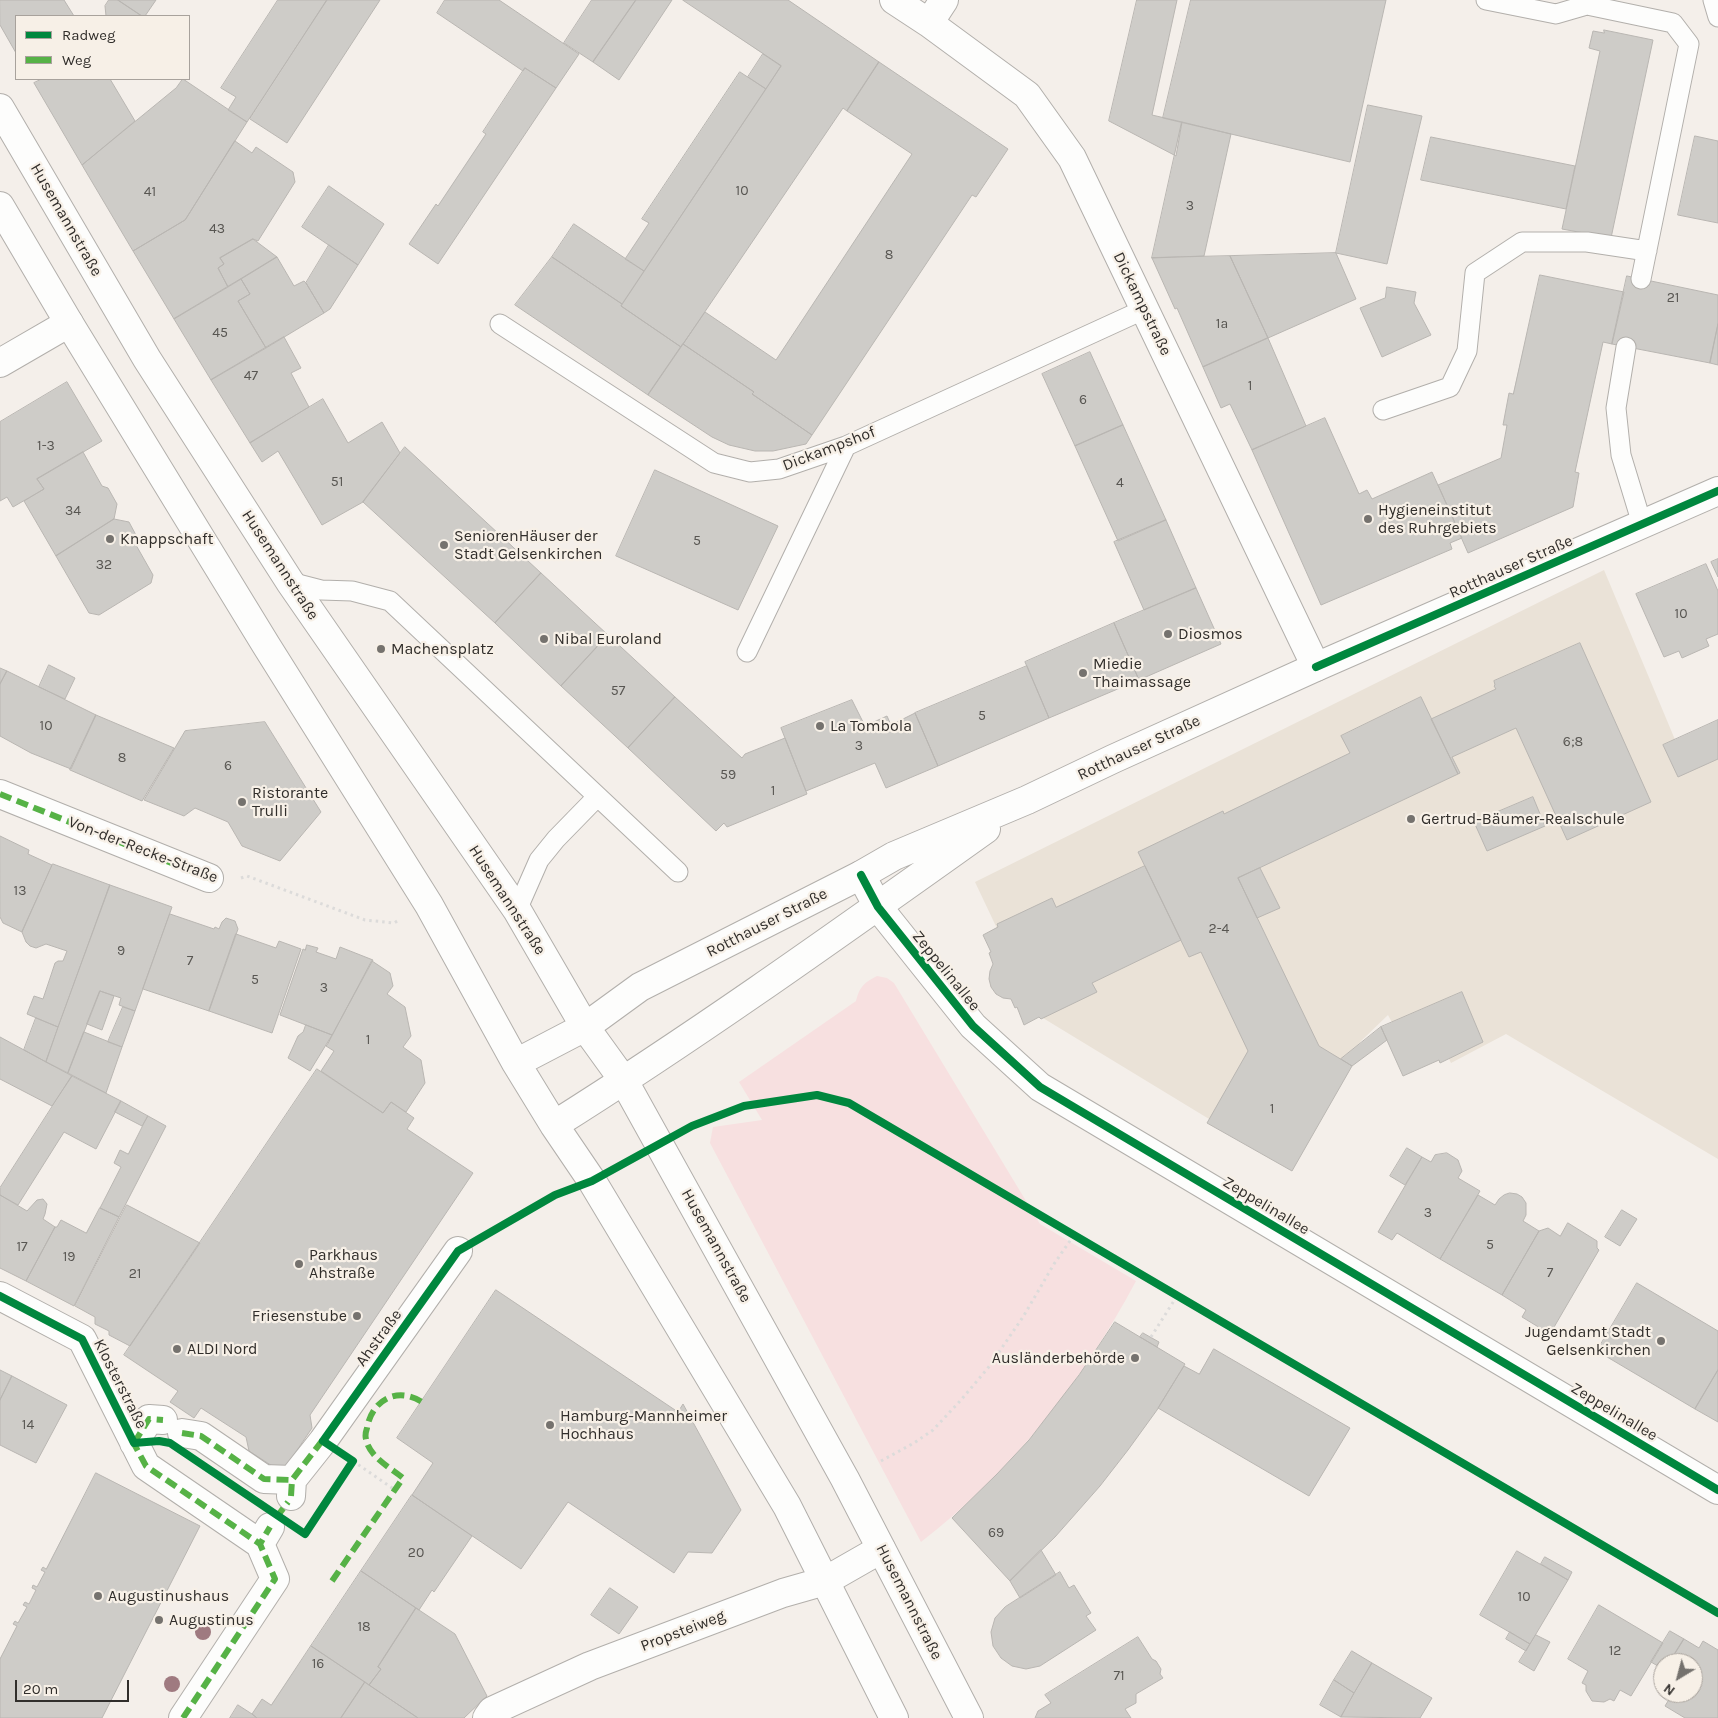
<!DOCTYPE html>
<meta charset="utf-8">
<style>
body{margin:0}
#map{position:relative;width:1718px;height:1718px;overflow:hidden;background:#f4efea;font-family:Karla,sans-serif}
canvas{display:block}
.legend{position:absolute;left:15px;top:15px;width:175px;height:65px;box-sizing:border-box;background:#f7f0e7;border:1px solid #a8a29c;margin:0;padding:6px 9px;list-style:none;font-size:15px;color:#312e2b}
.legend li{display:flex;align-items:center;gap:10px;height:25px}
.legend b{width:25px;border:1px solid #a8a29c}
.north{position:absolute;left:1653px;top:1653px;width:50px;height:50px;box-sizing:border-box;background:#f7f0e7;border:1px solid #a8a29c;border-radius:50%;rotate:217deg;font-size:14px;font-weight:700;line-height:20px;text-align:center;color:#312e2b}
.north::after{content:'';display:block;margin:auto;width:18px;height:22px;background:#75726e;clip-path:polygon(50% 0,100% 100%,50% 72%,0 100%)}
.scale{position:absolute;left:15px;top:1680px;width:114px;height:22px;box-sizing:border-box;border:2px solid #312e2b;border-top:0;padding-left:6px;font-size:15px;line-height:18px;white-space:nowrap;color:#312e2b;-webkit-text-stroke:4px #f7f0e7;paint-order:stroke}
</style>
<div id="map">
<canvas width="1718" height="1718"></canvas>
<ul class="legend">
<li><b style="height:6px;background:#00873e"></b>Radweg</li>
<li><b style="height:6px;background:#56b246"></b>Weg</li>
</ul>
<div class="north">N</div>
<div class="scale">20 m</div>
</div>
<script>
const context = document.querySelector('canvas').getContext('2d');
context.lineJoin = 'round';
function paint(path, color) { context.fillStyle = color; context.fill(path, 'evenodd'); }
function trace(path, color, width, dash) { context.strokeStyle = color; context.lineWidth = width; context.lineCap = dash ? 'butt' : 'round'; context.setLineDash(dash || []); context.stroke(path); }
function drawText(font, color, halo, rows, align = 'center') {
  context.font = font + ' Karla,sans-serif'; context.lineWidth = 4.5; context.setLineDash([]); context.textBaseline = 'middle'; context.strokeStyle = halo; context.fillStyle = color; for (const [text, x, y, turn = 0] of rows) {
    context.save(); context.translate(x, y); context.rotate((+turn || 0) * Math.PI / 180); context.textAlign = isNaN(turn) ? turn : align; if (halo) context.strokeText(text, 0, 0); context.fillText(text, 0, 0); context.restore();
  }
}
paint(new Path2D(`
 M1604 570 1681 754 1718 736V1159L1506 1034 1451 1063 1439 1039 1406 1049 1388 1015 1361 1041 1288 1167 1038 1015 975 882Z`), '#eae2d7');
paint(new Path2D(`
 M877 976 887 978 894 983 1040 1224 1136 1281C1083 1381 1011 1473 921 1542L710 1143 713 1127 762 1120 739 1082 856 1001C859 987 865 982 877 976Z`), '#f7e0e0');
const building = new Path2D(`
 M0 0H64L74 16H16V53L0 25Z
 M109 0H118L142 16H106L105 6Z
 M118 0H156L145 16H142Z
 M278 0H327L247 122 228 110 236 97 221 88Z
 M327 0H380L287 143 250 119Z
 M445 0H499L579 54 556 88 525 68 523 71 437 13Z
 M592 0H636L593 62 564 43Z
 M636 0H672L619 80 593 62Z
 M683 0H788L879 62 847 111 843 108 681 347 621 306 781 66Z
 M1137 0H1177L1152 115 1182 122 1176 156 1109 121Z
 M1191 0H1386L1350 162 1163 118Z
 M1604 30 1653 40 1611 238 1562 229 1600 51 1589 48 1593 31 1604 33Z
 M763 54 781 66 766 89 748 77Z
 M879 62 1008 149 976 197 972 195 812 435 752 394 754 392 683 344 705 312 776 360 912 154 847 111Z
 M525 68 556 88 438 264 409 244 436 204 438 206 486 134 483 132Z
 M740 72 766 89 644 271 625 259 649 223 642 219Z
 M42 79H110L135 121 82 165 34 83Z
 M183 79 247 122 185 220 133 251 82 165 176 88Z
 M1368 105 1422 116 1387 264 1336 253Z
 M1182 122 1231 134 1204 256 1152 258Z
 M1695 136 1718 141V223L1678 215Z
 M1431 137 1575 166 1566 209 1421 180Z
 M235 141 252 153 256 147 293 172 295 182 258 241 253 239 220 258 224 264 218 268 228 287 174 319 133 251 185 220Z
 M329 186 384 224 358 265 302 227Z
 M574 224 644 271 622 304 552 257Z
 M253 239 277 257 228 287 218 268 224 264 220 258Z
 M329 245 358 265 330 309 324 313 306 283Z
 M1336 253 1356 299 1268 338 1230 256Z
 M1230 256 1268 338 1203 367 1177 308 1175 309 1152 258Z
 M277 257 294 286 304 281 306 283 324 313 266 348 238 301 250 294 241 279Z
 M552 257 622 304 621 306 681 347 648 395 515 305Z
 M1540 275 1624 292 1612 344 1603 342 1575 472 1579 473 1573 507 1468 553 1438 485 1501 458 1507 425H1503L1509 393 1513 394Z
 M1627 276 1718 295V324L1710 363 1612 344Z
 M241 279 250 294 238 301 266 348 211 380 174 319Z
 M1387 287 1416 292 1414 303 1431 335 1382 357 1360 308 1385 298Z
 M1718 324V365L1710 363Z
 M284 337 301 368 291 373 309 407 250 443 211 380Z
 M1268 338 1306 426 1252 450 1230 404 1221 408 1203 367Z
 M683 344 754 392 752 394 812 435 806 444 773 451H755L729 445 712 437 648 395Z
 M1090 352 1123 425 1075 446 1042 374Z
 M67 382 102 441 37 479 44 489 13 507 7 497 0 501V422Z
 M323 399 348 443 382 422 400 453 363 502 322 525 278 451 262 462 250 443Z
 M1325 418 1359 494 1367 490 1372 499 1432 472 1462 538 1450 543 1452 549 1321 605 1252 450Z
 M1123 425 1166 520 1118 541 1075 446Z
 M405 447 541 573 495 623 363 502Z
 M83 452 102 486 108 488 117 504 114 519 56 556 24 501 44 489 37 479Z
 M655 470 778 526 738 610 616 556Z
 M114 519 129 522 137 537 136 545 153 575 151 583 99 615 89 613 56 556Z
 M1166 520 1196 588 1144 610 1114 542Z
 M1718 559V577L1711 562Z
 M1706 564 1718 591V634L1706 639 1709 646 1682 658 1679 651 1664 657 1636 594Z
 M541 573 608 635 561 686 495 623Z
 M1196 588 1221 644 1139 680 1114 623Z
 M1114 623 1139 680 1049 718 1025 662Z
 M608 635 675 697 628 748 561 686Z
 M1580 643 1651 802 1567 840 1516 728 1452 757 1460 773 1458 774 1431 719 1496 689 1494 686 1495 685 1494 681Z
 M49 665 75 678 65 699 39 687Z
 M1027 666 1049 718 938 766 915 713Z
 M0 668 7 671 0 684Z
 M7 671 96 715 71 769 31 753 0 736V684Z
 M675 697 742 758 745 754 785 738 807 794 727 827 724 823 716 831 628 748Z
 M1421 697 1458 774 1238 878 1319 1046 1352 1066 1292 1171 1207 1123 1248 1051 1201 952 1189 957 1138 852 1223 811 1224 814 1350 753 1341 736Z
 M852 700 865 726 887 716 891 725 915 713 938 766 886 788 875 763 806 791 781 728Z
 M96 715 174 748 142 801 70 770Z
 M1718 720V759L1678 777 1663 745Z
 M265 722 321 812 280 861 242 846 228 822 195 808 184 816 144 800 185 731Z
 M1533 797 1545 826 1487 851 1474 822Z
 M0 836 29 850 28 854 52 865 22 932 3 923 0 917Z
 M53 864 110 885 58 1027 27 1014 34 996 43 999 55 963 58 961H63L67 951 46 944 36 948 30 946 26 942 22 932Z
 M1145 866 1181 940 1092 983 1097 992 1041 1019 1039 1017 1024 1025 1017 1007 1015 1008 1011 999 1003 998 996 994 991 987 989 979 990 971 993 964 989 953 991 952 983 935 998 927 997 924 1052 898 1056 907Z
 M1260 868 1280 908 1257 918 1238 878Z
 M110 885 172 907 135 1011 119 1005 121 998 100 991 68 1073 46 1062Z
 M170 914 214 929 215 927 219 929 222 922 226 918 235 921 238 929 209 1011 143 989Z
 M236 934 276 948 279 941 301 949 272 1033 209 1011Z
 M307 945 318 948 316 952 336 959 340 947 373 960 332 1035 280 1015 303 949 305 950Z
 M372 961 390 973 393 986 387 994 405 1007 411 1036 403 1047 421 1060 425 1083 406 1112 391 1102 383 1113 321 1071 334 1051 326 1046 327 1045Z
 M100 991 114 996 102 1030 87 1024Z
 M1462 992 1483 1042 1440 1063 1439 1060 1403 1076 1381 1027Z
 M123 1007 135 1011 122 1047 108 1042Z
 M36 1018 58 1027 46 1062 24 1050Z
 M306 1025 332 1035 310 1071 288 1058 298 1036 303 1032Z
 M1381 1027 1387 1040 1352 1066 1341 1059Z
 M84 1032 122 1047 106 1093 68 1073Z
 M0 1037 72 1076 52 1106 0 1079Z
 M317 1069 383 1113 391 1102 414 1118 407 1129 473 1173 310 1415 312 1428 285 1468 277 1469 249 1451 246 1437 201 1408 194 1418 170 1402 178 1391 124 1355Z
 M72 1076 121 1101 96 1149 64 1132 18 1205 0 1195V1188Z
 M121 1101 148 1116 142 1126 115 1112Z
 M148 1116 166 1126 119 1217 100 1208 121 1167 114 1163 120 1150 128 1154Z
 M1407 1148 1422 1157 1405 1185 1390 1176Z
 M1447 1153 1458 1160 1462 1171 1458 1178 1480 1191 1440 1259 1397 1233 1392 1240 1378 1232 1422 1157 1431 1162 1435 1155Z
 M1510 1193 1517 1194 1522 1197 1526 1203V1215L1523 1221 1539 1231 1502 1295 1440 1259 1478 1195 1495 1205 1499 1199 1504 1195Z
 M0 1195 27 1211 37 1200 43 1199 47 1204 45 1214 43 1219 55 1227 26 1281 0 1268Z
 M127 1205 200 1243 130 1346 109 1335V1331L95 1324V1317L75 1306Z
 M100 1208 119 1217 74 1306 26 1281 55 1227H57L61 1220 86 1233Z
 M1622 1210 1637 1219 1620 1246 1605 1237Z
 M1568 1223 1597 1241V1248L1599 1250 1550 1334 1522 1317 1526 1310 1502 1295 1539 1231 1548 1228 1560 1236Z
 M1637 1283 1718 1331V1370L1695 1409 1597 1351Z
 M496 1290 678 1412 683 1404 741 1510 712 1553 688 1552 674 1573 568 1502 521 1569 412 1495 433 1463 397 1438Z
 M1115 1322 1185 1364 1157 1410 1128 1450 1100 1486 1055 1537 1010 1581 952 1518 997 1474 1029 1440 1079 1375Z
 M1143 1333 1159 1342 1157 1347 1140 1337Z
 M1214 1349 1350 1428 1309 1496 1158 1408 1184 1366 1199 1374Z
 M0 1370 12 1376 0 1400Z
 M1718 1370V1422L1695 1409Z
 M12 1376 67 1405 36 1463 0 1445V1400Z
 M96 1473 200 1526 102 1718H0V1659L17 1626 13 1624 15 1621 18 1623 27 1607 23 1605 25 1602 29 1604 36 1590 32 1588 33 1585 37 1587 45 1572 41 1570 43 1567 46 1569Z
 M412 1495 472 1536 434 1592 432 1590 419 1610 361 1571Z
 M1041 1550 1056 1575 1020 1598 1010 1581Z
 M1517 1551 1568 1580 1530 1644 1480 1615Z
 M1545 1557 1572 1572 1568 1580 1541 1564Z
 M361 1571 416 1608 378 1667 381 1669 369 1685 311 1646Z
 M1060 1572 1069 1588 1074 1585 1091 1613 1086 1616 1096 1630 1040 1666 1026 1669 1012 1666 1001 1658 993 1646 991 1632 995 1618 1005 1607Z
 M610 1588 638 1607 619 1634 591 1615Z
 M1599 1605 1663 1643 1631 1696 1620 1690 1614 1701 1610 1699 1604 1702 1592 1701 1586 1691V1685L1582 1683 1588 1671 1568 1659Z
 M416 1608 455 1634 487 1696 464 1718H418L369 1685 381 1669 378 1667Z
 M1670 1631 1684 1639 1669 1663H1663V1669L1651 1662Z
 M1510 1632 1530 1644 1526 1651 1506 1639Z
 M1536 1635 1550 1642 1534 1671 1519 1662Z
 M1138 1637 1152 1659 1156 1661 1161 1669 1160 1674 1163 1678 1136 1694V1703L1125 1709 1131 1718H1035L1038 1711 1051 1703 1045 1695Z
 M1684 1639 1699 1648 1703 1641 1718 1650V1718H1685L1665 1706 1673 1693H1693V1663H1669Z
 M311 1646 365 1682 341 1718H257L252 1714 262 1699 271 1705Z
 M1352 1651 1372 1663 1354 1693 1334 1680Z
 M1372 1663 1432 1698 1420 1718 1341 1717Z
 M1334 1680 1354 1693 1341 1717 1320 1705Z
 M365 1682 369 1685 418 1718H341Z
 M238 1705 252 1714 257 1718H230Z`);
paint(building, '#ceccc8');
trace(building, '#b9b6b2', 1);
const lane = new Path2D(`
 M1486 0 1556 14 1587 5 1673 23 1689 44 1641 279
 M1713 0 1718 17
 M500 324 714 463 750 472 779 469 846 446 1145 309
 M1626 347 1616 408 1621 455 1642 524
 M1383 410 1450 387 1467 351 1475 273 1522 242H1587L1647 251
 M290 582 321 590 352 591 390 601 678 872
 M747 652 846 446
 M517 910 539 860 556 839 597 797`);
const street = new Path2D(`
 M894 0 929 23 1027 95 1072 158 1316 667
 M929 23 944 0
 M0 363 69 323
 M0 794 209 878
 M861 875 878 907 973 1026 1040 1087 1718 1490
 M0 1296 82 1339 146 1466 260 1544
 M182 1433 201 1436 264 1479 292 1480
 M134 1443 149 1419 163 1420
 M291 1496 292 1480 323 1441 458 1251
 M183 1718 275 1579 260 1544 270 1527
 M487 1718 492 1711 590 1666 783 1593 825 1581 881 1549`);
const secondary = new Path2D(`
 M0 108 147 359 290 582 517 910 585 1027 624 1081 845 1479 969 1718
 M0 206 69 323 266 645 429 905 516 1063 554 1125 592 1181 787 1506 894 1718
 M516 1063 585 1027 640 987 861 875 894 856 1027 800 1113 759 1316 667 1718 491
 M554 1125C702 1032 844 930 986 829`);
trace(lane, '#b2afab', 21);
trace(street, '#b2afab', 30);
trace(secondary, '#b2afab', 30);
trace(new Path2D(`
 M241 878 247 876 365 920 394 923 399 920
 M1151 1337 1177 1296
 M353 1461 395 1490
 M881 1461 914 1443 933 1430 961 1400 988 1368 1023 1317 1054 1264 1074 1235
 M326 1501 349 1467`), '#dcdbda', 3, [2.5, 4]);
trace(lane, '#fdfdfc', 19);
trace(street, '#fdfdfc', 28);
trace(secondary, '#fdfdfc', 28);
trace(new Path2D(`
 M0 794 209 878
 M182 1433 201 1436 264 1479 292 1480
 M132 1440 146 1466 260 1544
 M134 1443 149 1419 163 1420
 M291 1496 292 1480 325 1437
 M276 1518 288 1502
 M332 1581 403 1478C391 1468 369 1457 366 1439 365 1436 366 1431 367 1428 372 1400 397 1386 422 1402
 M183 1718 275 1579 260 1544 270 1527`), '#56b246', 6, [12, 6]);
trace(new Path2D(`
 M1316 667 1718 491
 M861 875 878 907 973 1026 1040 1087 1718 1490
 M0 1296 82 1339 134 1443 159 1441 170 1443 305 1534 353 1461 323 1441 458 1251 555 1195 592 1181 692 1126 744 1106 817 1095 849 1103 1718 1613`), '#00873e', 8);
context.fillStyle = '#9f7a80';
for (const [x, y] of [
 [203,1632],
 [172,1684]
]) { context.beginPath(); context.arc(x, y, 8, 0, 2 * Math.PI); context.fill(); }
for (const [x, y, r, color] of [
 [1368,519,5,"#75726e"],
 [110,539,5,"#75726e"],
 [444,545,5,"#75726e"],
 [1168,634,5,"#75726e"],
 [544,639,5,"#75726e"],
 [381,649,5,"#75726e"],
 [1083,673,5,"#75726e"],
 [820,726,5,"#75726e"],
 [242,802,5,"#75726e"],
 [1411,819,5,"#75726e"],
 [299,1264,5,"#75726e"],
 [357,1316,5,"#75726e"],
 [1661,1341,5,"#75726e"],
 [177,1349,5,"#75726e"],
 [1135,1358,5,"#75726e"],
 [550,1425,5,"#75726e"],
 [98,1596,5,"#75726e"],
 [159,1620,5,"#75726e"]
]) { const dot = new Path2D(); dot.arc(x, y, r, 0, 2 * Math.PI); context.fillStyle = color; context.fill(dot); trace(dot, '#f7f0e7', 2); }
drawText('14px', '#585652', null, [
 ["10",742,191],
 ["41",150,192],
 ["3",1190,206],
 ["43",217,229],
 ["8",889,255],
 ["21",1673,298],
 ["1a",1222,324],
 ["45",220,333],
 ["47",251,376],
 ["1",1250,386],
 ["6",1083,400],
 ["1-3",46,446],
 ["51",337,482],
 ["4",1120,483],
 ["34",73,511],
 ["5",697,541],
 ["32",104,565],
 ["10",1681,614],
 ["57",618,691],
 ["5",982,716],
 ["10",46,726],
 ["6;8",1573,742],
 ["3",859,746],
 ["8",122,758],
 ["6",228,766],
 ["59",728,775],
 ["1",773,791],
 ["13",20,891],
 ["2-4",1219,929],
 ["9",121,951],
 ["7",190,961],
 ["5",255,980],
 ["3",324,988],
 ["1",368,1040],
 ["1",1272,1109],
 ["3",1428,1213],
 ["5",1490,1245],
 ["17",22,1247],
 ["19",69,1257],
 ["7",1550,1273],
 ["21",135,1274],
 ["14",28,1425],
 ["69",996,1533],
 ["20",416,1553],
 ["10",1524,1597],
 ["18",364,1627],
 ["12",1615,1651],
 ["16",318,1664],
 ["71",1119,1676]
]);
drawText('16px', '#312e2b', '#f7f0e7', [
 ["Husemannstraße",66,220,60],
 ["Dickampstraße",1142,304,64],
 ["Dickampshof",829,449,-21],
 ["Husemannstraße",280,565,57],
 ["Rotthauser Straße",1511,567,-24],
 ["Rotthauser Straße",1139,748,-25],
 ["Von-der-Recke-Straße",143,850,21],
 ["Husemannstraße",507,900,57],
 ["Rotthauser Straße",767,923,-27],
 ["Zeppelinallee",946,971,51],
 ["Zeppelinallee",1266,1206,31],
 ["Husemannstraße",716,1246,61],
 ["Ahstraße",379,1338,-54],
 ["Klosterstraße",120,1384,63],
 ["Zeppelinallee",1614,1412,31],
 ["Husemannstraße",909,1602,63],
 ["Propsteiweg",683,1631,-21]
]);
drawText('16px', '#312e2b', '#f7f0e7', [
 ["Hygieneinstitut",1378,510],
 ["des Ruhrgebiets",1378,528],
 ["SeniorenHäuser der",454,536],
 ["Stadt Gelsenkirchen",454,554],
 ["Knappschaft",120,539],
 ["Diosmos",1178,634],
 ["Nibal Euroland",554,639],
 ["Machensplatz",391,649],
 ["Miedie",1093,664],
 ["Thaimassage",1093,682],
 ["La Tombola",830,726],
 ["Ristorante",252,793],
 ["Trulli",252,811],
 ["Gertrud-Bäumer-Realschule",1421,819],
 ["Parkhaus",309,1255],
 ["Ahstraße",309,1273],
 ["Friesenstube",347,1316,"right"],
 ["Jugendamt Stadt",1651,1332,"right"],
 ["Gelsenkirchen",1651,1350,"right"],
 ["ALDI Nord",187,1349],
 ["Ausländerbehörde",1125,1358,"right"],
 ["Hamburg-Mannheimer",560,1416],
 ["Hochhaus",560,1434],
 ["Augustinushaus",108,1596],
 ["Augustinus",169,1620]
], 'left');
</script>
